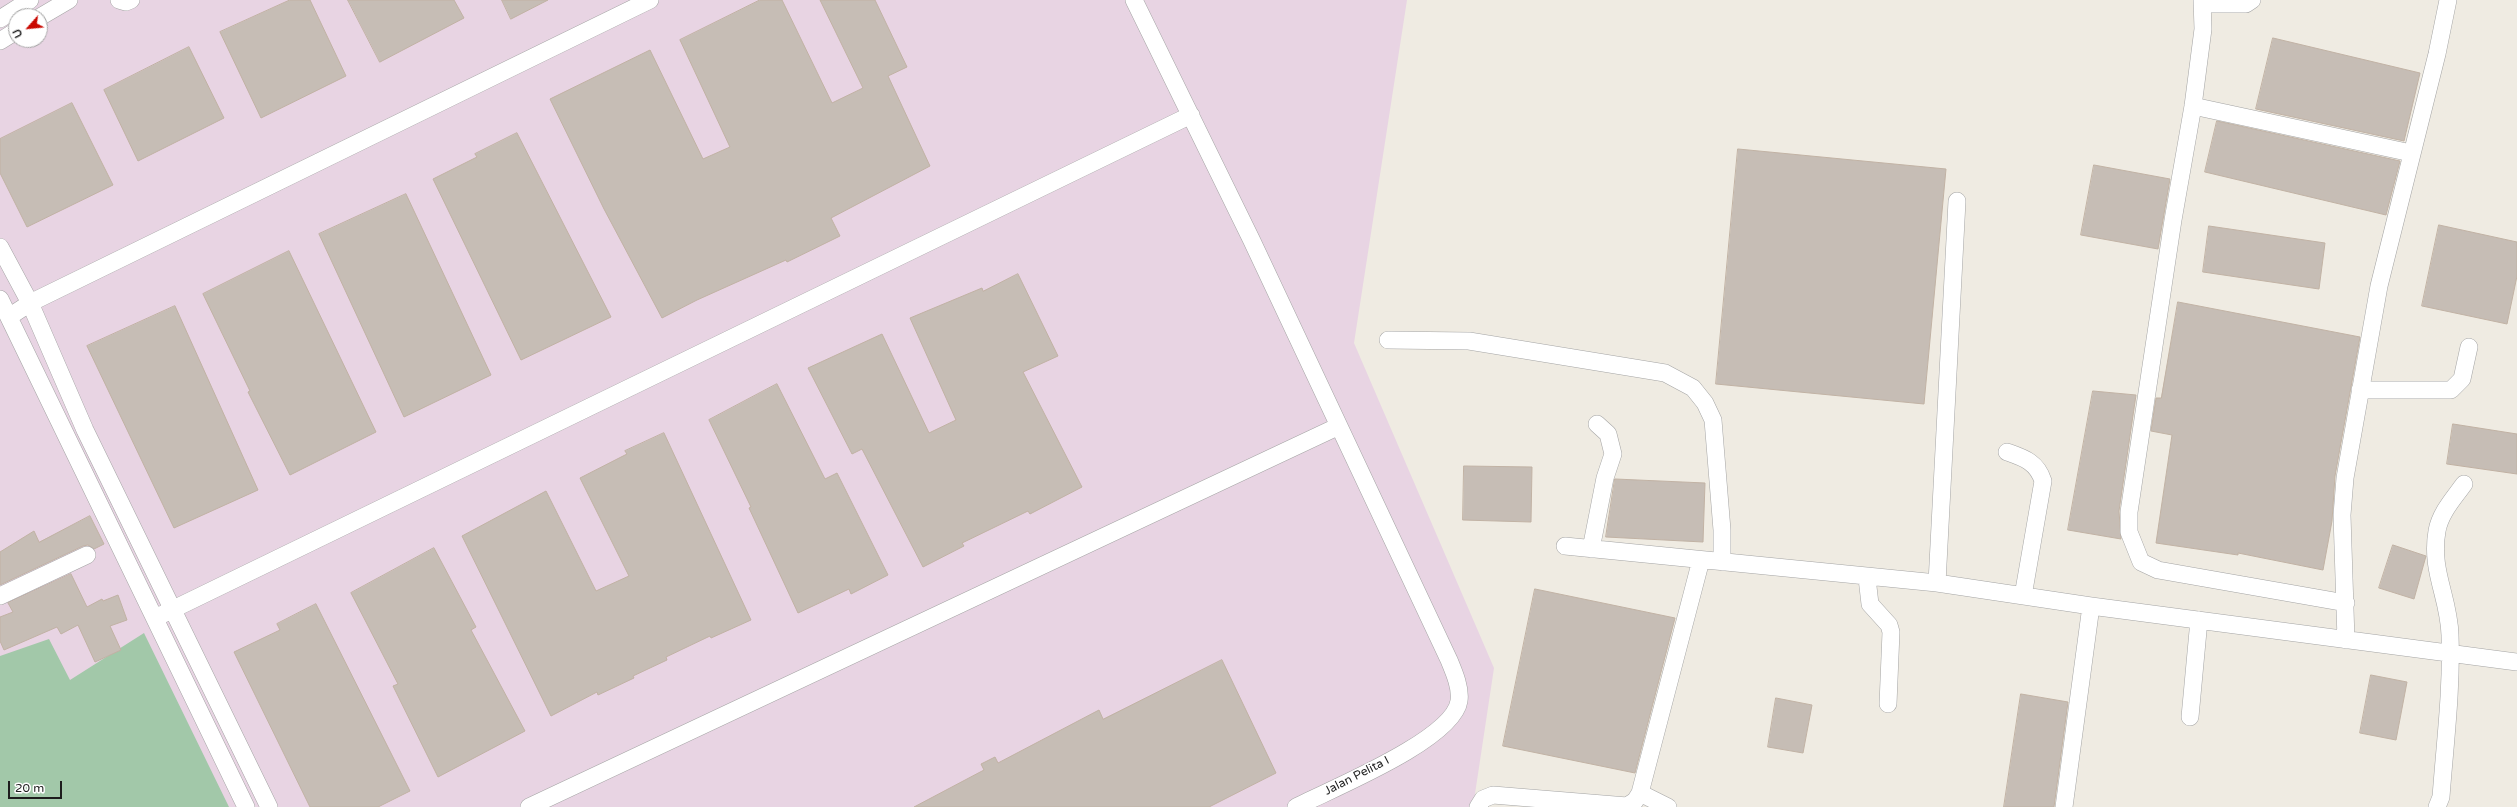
<!DOCTYPE html>
<style>
body{margin:0}
#map{position:relative;width:2517px;height:807px;overflow:hidden;background:#efebe2;font-family:"Varela Round",sans-serif}
canvas{display:block}
.north{position:absolute;left:8px;top:8px;width:40px;height:40px;box-sizing:border-box;background:#fff;border:1px solid #a5a5a5;border-radius:50%;rotate:243deg;font-size:11px;font-weight:700;line-height:16px;text-align:center;color:#1d1d1d}
.north::after{content:'';display:block;margin:auto;width:14px;height:18px;background:#c90800;clip-path:polygon(50% 0,100% 100%,50% 72%,0 100%)}
.scale{position:absolute;left:8px;top:781px;width:54px;height:18px;box-sizing:border-box;border:2px solid #1d1d1d;border-top:0;padding-left:5px;font-size:12px;line-height:14px;white-space:nowrap;color:#1d1d1d;-webkit-text-stroke:3px #fff;paint-order:stroke}
</style>
<div id="map">
<canvas width="2517" height="807"></canvas>
<div class="north">U</div>
<div class="scale">20 m</div>
</div>
<script>
const context = document.querySelector('canvas').getContext('2d');
context.lineJoin = 'round';
function paint(path, color) { context.fillStyle = color; context.fill(path, 'evenodd'); }
function trace(path, color, width, dash) { context.strokeStyle = color; context.lineWidth = width; context.lineCap = dash ? 'butt' : 'round'; context.setLineDash(dash || []); context.stroke(path); }
function drawText(font, color, halo, rows, align = 'center') {
  context.font = font + ' "Varela Round",sans-serif'; context.lineWidth = 3; context.setLineDash([]); context.textBaseline = 'middle'; context.strokeStyle = halo; context.fillStyle = color; for (const [text, x, y, turn = 0] of rows) {
    context.save(); context.translate(x, y); context.rotate((+turn || 0) * Math.PI / 180); context.textAlign = isNaN(turn) ? turn : align; if (halo) context.strokeText(text, 0, 0); context.fillText(text, 0, 0); context.restore();
  }
}
paint(new Path2D(`
 M0 0H1407L1354 343 1494 668 1473 807H42L0 715ZM16 16H40V40H16Z`), '#e8d4e3');
paint(new Path2D(`
 M144 633 229 807H0V656L49 639 70 680Z`), '#a2c8a9');
const building = new Path2D(`
 M290 0H310L346 76 261 118 220 32Z
 M348 0H454L464 18 380 62Z
 M502 0H548L511 19Z
 M760 0H782L832 103 863 88 820 0H875L907 67 888 76 930 166 831 218 840 236 787 262 786 260 697 300 662 318 604 209 550 99 650 50 703 159 730 147 680 40Z
 M2273 38 2420 73 2404 141 2256 109Z
 M189 47 224 118 138 161 104 90Z
 M72 103 113 185 27 227 0 173V139Z
 M2217 121 2400 161 2386 215 2205 172Z
 M517 133 611 317 521 360 433 179 477 157 475 154Z
 M1738 149 1946 169 1924 404 1716 384Z
 M2094 165 2170 179 2158 249 2081 235Z
 M406 194 491 375 404 417 319 234Z
 M2439 225 2517 242V276L2507 324 2422 306Z
 M2209 226 2325 243 2319 289 2203 272Z
 M289 251 376 432 290 475 248 392 250 391 203 294Z
 M1018 274 1058 356 1023 372 1082 487 1030 514 1028 511 962 543 964 546 923 567 862 449 852 454 808 368 882 334 929 433 956 420 910 318 982 288 983 291Z
 M2178 302 2360 337 2335 476 2332 521 2323 570 2238 553V555L2156 543 2172 435 2151 431 2156 398H2161Z
 M175 306 258 490 174 528 87 346Z
 M777 384 825 479 837 473 888 575 851 594 849 589 798 613 749 508 751 507 709 420Z
 M2093 391 2136 395 2119 511 2121 539 2068 530Z
 M2453 424 2517 434V474L2447 464Z
 M664 433 751 620 711 638 710 636 666 657 667 660 633 676 634 678 598 695 597 692 551 716 462 536 546 491 596 591 629 576 580 478 627 454 625 451Z
 M1464 466 1532 467 1531 522 1463 520Z
 M1615 479 1705 483 1703 542 1606 537Z
 M90 516 104 544 94 549 88 545 83 546 0 585V552L34 531 39 542Z
 M2393 545 2426 556 2414 599 2379 588Z
 M434 548 476 627 471 630 525 731 438 777 393 686 398 684 351 593Z
 M71 574 87 607 102 599 103 601 118 595 127 620 110 626 121 650 95 662 78 625 61 634 57 627 4 650 0 641V617L13 612 8 603Z
 M1535 589 1675 618 1635 773 1503 746Z
 M316 604 410 791 378 807H310L234 652 280 630 277 624Z
 M1222 660 1276 773 1209 807H914L984 770 981 764 995 757 998 763 1099 710 1103 719Z
 M2371 675 2407 682 2396 740 2360 733Z
 M2021 694 2068 702 2054 807H2004Z
 M1776 698 1812 705 1803 753 1768 747Z`);
paint(building, '#c6bdb5');
trace(building, '#c1b2a4', 1);
const minor = new Path2D(`
 M119 0 126 2 131 0
 M1134 0 1252 241 1449 660C1454 672 1461 688 1459 701 1453 740 1331 789 1296 807
 M2202 0 2203 29 2193 106 2173 220 2129 512V532L2141 562 2158 570 2346 603
 M2203 4H2246L2252 0
 M40 17 69 0
 M0 19 30 0
 M0 41 16 31
 M2193 106 2411 153
 M0 247 30 303 85 430 269 807
 M0 299 246 807
 M9 317 30 303 650 0
 M1388 340 1469 341 1665 373 1693 388 1705 403 1713 420 1722 530V562
 M2360 390H2451L2462 379 2469 347
 M2007 452C2024 458 2037 462 2043 481L2023 596
 M1565 546 1937 583 2091 606 2517 662
 M1591 549 1605 478 1613 454 1608 434 1597 424
 M1867 578 1870 604 1889 625 1891 632 1888 704
 M1937 583 1957 201
 M0 596 87 555
 M155 618 1191 115
 M2346 640 2342 515 2345 478 2379 286 2437 54 2448 0
 M2190 717 2199 620
 M1640 793 1668 807
 M529 807 1339 426
 M1478 807 1483 799 1493 795 1627 806 1635 801 1640 793 1701 560
 M2064 807 2091 606
 M2437 807 2441 797C2445 743 2452 689 2450 635 2449 597 2430 571 2437 531 2440 513 2454 498 2464 484`);
trace(minor, '#a4a4a4', 18);
trace(minor, '#fff', 17);
drawText('12px', '#1d1d1d', '#fff', [
 ["Jalan Pelita I",1357,776,-27]
]);
</script>
